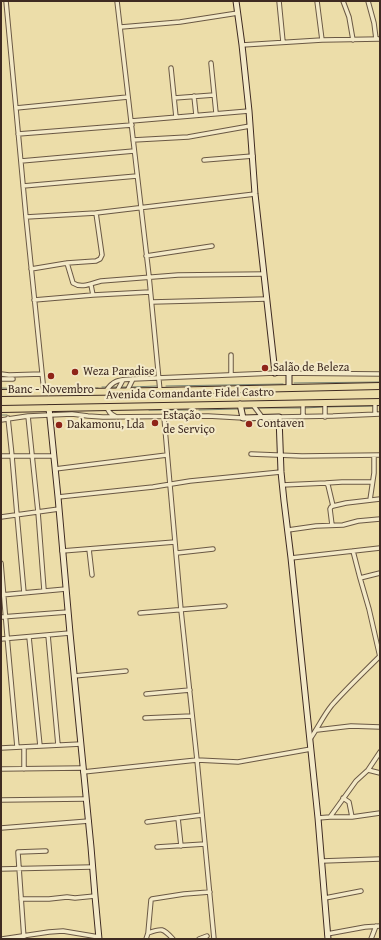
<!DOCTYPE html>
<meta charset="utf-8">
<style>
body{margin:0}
#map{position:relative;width:381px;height:940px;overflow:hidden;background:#ecdda9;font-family:"Gentium Book Plus",serif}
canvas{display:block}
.frame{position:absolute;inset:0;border:2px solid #3f2b22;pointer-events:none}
</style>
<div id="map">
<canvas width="381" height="940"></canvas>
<div class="frame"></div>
</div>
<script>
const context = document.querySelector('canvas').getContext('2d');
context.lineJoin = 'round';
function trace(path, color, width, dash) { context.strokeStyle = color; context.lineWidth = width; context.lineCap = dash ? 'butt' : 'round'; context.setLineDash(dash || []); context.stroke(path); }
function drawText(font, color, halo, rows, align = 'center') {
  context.font = font + ' "Gentium Book Plus",serif'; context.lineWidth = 4; context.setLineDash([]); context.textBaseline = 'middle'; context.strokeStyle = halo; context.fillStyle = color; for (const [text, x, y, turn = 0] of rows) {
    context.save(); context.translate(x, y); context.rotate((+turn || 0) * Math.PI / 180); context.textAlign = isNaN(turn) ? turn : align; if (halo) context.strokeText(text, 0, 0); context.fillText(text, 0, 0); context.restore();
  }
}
trace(new Path2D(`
 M294 383 380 382
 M166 386 283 384
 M102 387H107
 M111 387H117
 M121 387H127
 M131 387 157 386
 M1 388 40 389
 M47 389 98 388
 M326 407 373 406
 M258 408H301
 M305 408 323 407
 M244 409 253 408
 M149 410H192
 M199 410 238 409
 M1 415H7`), '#758272', 1);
const street = new Path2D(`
 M6 1 26 217 44 392
 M117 1 149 276 160 391
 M279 1 283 42
 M317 1 322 40
 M343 1 349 17 353 40
 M368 1 374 23 376 39
 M121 27 180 22 238 13
 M242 45 322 40 380 39
 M211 63 216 113
 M171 68 176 117
 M194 96 196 115
 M174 98 214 95
 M16 108 128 97
 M131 121 249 111
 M18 134 132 125
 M133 140 188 137 250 126
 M204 160 253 156
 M21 161 134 151
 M23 186 137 176
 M26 217 96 213 255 194
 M146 256 212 246
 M67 263 73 283C82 289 92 283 101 281L178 275 264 274
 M31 269 67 263 96 261 100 259 102 255 96 213
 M91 285 93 295
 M34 300 93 295 150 292
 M152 302 267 299
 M231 355V374
 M1 374 9 375 42 374
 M1 379H13
 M106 391C114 379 120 380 133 379L275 373 380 374
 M117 391 123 380
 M127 391 133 379
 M375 402V414
 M303 403V417
 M325 403V417
 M253 405 262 417
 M107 407C108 411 110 414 115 416
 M28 416 38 512 44 590
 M164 417 181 610 197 760 214 939
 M279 417 333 416 380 414
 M8 418 12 456 17 515 24 593
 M1 420 28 416 72 414 88 416 103 417 208 416 243 418
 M251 454 302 456 380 455
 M1 456H54
 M55 469 167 455
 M372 482H342L326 483 328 485 333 506 346 503 380 499
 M282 485 326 483
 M58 497 153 487 190 481 281 472
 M370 500 374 473V456
 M1 517 59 509
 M332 525 330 509 331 507 333 506
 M288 530 316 526 343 525 358 521 380 519
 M89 549 92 575
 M62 551 175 542
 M353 551 360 578 369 609 380 657
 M177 553 213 549
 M291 558 380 548
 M1 563 8 647 17 747
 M360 578 380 573
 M1 595 66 589
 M140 613 225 606
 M1 617 68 612
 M48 635 58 745
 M29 637 40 746
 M1 639 70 633
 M74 676 126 671
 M146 694 190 690
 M145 718 192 716
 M317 730 351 726 380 727
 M310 739C318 728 323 716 332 705 347 688 364 672 380 656
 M1 748 81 744
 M1 769 83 768
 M24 769V747
 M368 770 380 773
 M83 772 197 760 238 762 311 749
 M343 798 349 802 352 817
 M1 800 86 799
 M330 817H352L380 813
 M178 818 181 846
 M318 818 330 817 356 781 368 770 380 752
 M147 822 202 815
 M1 828 89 821
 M157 847 205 844
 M322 861 380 859
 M1 869 92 867
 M325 898 361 891
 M21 899H49L67 897 75 898 95 896
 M148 933 151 900 152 899 184 894 210 892
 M327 934 365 927 380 926
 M2 939 49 932 63 931 99 937
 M24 939 18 853V852L46 851
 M146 939 148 933C162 928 163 928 173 939
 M199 939 207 936
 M371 939 376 926`);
const secondary = new Path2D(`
 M236 1 242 45 249 111 255 194 275 373
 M289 372V388
 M240 404 243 418 279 417 281 472 284 501 291 558 318 818 328 939
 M49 408 58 497 70 633 91 847 95 896 99 939`);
const highway = new Path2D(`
 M1 393 160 391 380 386
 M1 409 380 402`);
trace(street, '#6a5844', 5.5);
trace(secondary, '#3f2b22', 7);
trace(highway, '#3f2b22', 8);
trace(street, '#f3e9c7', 3.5);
trace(secondary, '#f3e9c7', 5);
trace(highway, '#ecdda9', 6);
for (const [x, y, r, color] of [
 [265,368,4,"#8f2418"],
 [75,372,4,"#8f2418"],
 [51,376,4,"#8f2418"],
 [155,423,4,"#8f2418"],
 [249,424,4,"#8f2418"],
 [59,425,4,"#8f2418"]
]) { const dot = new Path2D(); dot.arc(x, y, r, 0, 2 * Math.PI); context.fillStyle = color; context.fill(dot); trace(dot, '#f3e9c7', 1.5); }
drawText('12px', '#3f2b22', '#f3e9c7', [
 ["Salão de Beleza",273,368],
 ["Weza Paradise",83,372],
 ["Banc - Novembro",51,390,"center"],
 ["Estação",163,416],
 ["de Serviço",163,430],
 ["Contaven",257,424],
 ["Dakamonu, Lda",67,425]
], 'left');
drawText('12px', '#3f2b22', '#f3e9c7', [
 ["Avenida Comandante Fidel Castro",190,394,-1]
]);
</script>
